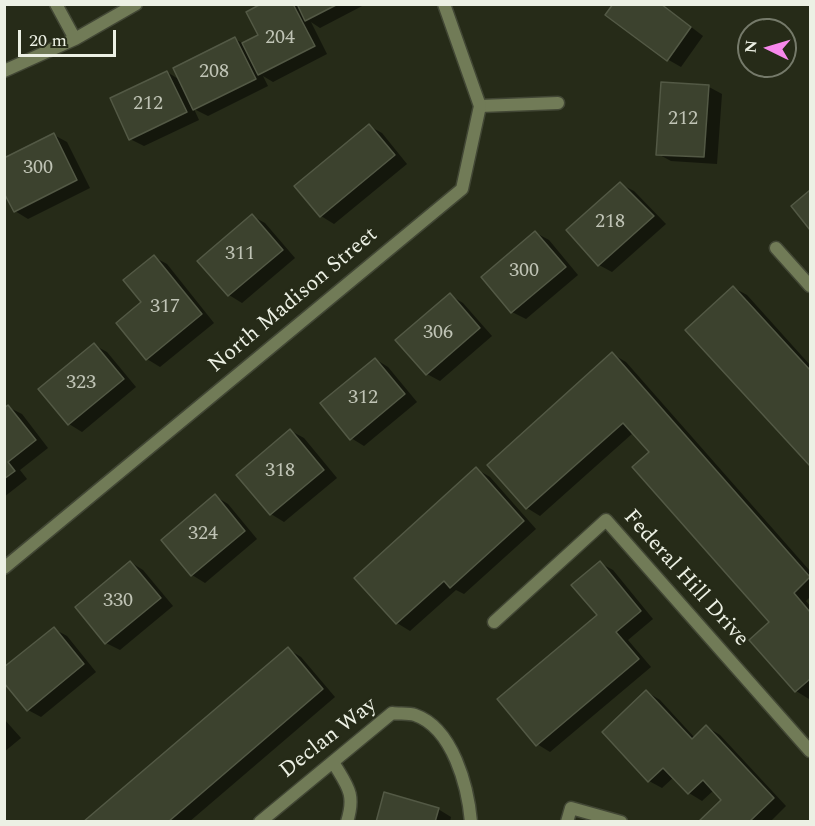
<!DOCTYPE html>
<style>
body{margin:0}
#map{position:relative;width:815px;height:826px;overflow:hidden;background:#262b18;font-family:Spectral,serif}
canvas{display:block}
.frame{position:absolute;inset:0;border:6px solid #ecf0e4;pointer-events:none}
.north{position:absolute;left:737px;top:18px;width:60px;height:60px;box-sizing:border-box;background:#262b18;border:2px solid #757a6a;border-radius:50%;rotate:275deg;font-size:16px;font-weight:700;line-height:24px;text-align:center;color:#ecf0e4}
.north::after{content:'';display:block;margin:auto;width:21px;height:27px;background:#f788ec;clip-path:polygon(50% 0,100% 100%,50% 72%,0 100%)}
.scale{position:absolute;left:18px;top:30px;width:98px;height:27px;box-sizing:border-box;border:3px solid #ecf0e4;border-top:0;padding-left:8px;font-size:18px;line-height:21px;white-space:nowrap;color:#ecf0e4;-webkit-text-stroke:4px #262b18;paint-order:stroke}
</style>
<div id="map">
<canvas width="815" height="826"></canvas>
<div class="frame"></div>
<div class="north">N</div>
<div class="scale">20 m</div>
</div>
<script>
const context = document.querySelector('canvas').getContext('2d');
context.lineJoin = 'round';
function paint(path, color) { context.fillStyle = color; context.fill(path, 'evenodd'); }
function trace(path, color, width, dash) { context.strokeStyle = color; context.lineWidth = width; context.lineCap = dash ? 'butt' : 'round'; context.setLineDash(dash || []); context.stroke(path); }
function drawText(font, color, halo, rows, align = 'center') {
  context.font = font + ' Spectral,serif'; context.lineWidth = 4.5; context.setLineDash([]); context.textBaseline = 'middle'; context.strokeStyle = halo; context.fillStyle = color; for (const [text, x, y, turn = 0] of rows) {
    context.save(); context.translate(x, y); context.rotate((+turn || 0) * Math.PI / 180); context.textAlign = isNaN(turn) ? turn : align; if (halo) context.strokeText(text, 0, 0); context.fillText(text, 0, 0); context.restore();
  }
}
paint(new Path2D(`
 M264 4H366L320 28 311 22 327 54 273 82 263 76 268 86 208 116 194 109 199 120 144 146 130 139 167 72 180 80 235 39 244 44 260 36Z
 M661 4 703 36 681 67 667 59Z
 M709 87 722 94 717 164 671 161 658 154Z
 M369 126 382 133 407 164 334 224 321 216 296 186Z
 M54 135 67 142 90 188 28 219 15 211Z
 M620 184 634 191 666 224 612 272 599 265Z
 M252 216 265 223 295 258 242 303 229 295Z
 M536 233 549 240 578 275 526 319 512 312 484 277Z
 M154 257 167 264 214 323 160 367 147 359 143 302Z
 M734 288 747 295 810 365V465L688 330Z
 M450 295 463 303 492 336 440 381 427 374Z
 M94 345 107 352 136 387 82 432 69 424Z
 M612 354 626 362 810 571V597L806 601 810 606 809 699 796 691 771 622 651 452 633 433 540 516 527 508 489 465Z
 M375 359 388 367 417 402 364 446 351 438Z
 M8 407 22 414 48 448 20 470 27 479 4 497V410Z
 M291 431 304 438 337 478 284 522 271 514Z
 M476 469 490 477 536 529 464 594 456 590 410 631 397 623Z
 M215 496 228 504 257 539 205 583 192 575Z
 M130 562 143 570 173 606 120 650 106 643Z
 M600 563 613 570 653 619 628 640 651 667 550 752 537 744 599 616Z
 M54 629 67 636 96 672 41 717 28 710Z
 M288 649 301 657 335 697 189 822H85Z
 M647 692 660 700 695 738 707 727 720 735 786 806 770 822H700L723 800 714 790 702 801 689 793 674 777 662 788 649 781Z
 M4 719 21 738 4 752Z
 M438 809 451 817 450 822H377Z`), '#0007');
const building = new Path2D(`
 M261 4H293L315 46 258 75 242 43 258 35 246 12Z
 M297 4H338L305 21Z
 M613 4H661L691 27 667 61 605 15Z
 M235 37 256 79 193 110 173 68Z
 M167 71 187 112 129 140 110 98Z
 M661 82 709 85 704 157 656 155Z
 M369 124 395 155 320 217 294 186Z
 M54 133 77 180 14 212 4 193V158Z
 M620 182 654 216 598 266 566 230Z
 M810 190V230L791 206Z
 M252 214 283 250 228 296 197 261Z
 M535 231 566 267 511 313 481 277Z
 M154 255 202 314 146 360 116 323 141 302 123 280Z
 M733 286 810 370V466L685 330Z
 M450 293 480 328 426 375 395 340Z
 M94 343 124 379 68 425 38 389Z
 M612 352 810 577 794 593 810 612V679L795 692 749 640 769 622 632 467 649 452 623 423 526 509 487 465Z
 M375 358 405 394 350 440 320 403Z
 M8 405 36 440 8 462 15 471 4 479V408Z
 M290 429 324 470 270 515 236 475Z
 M476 467 524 521 450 588 444 581 396 624 354 578Z
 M215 494 245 531 191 576 161 540Z
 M130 561 161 598 105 644 75 607Z
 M600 561 641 611 616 632 639 659 536 746 497 699 597 615 571 585Z
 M54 627 84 664 27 711 4 683V667Z
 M288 647 323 689 168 822H83Z
 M646 690 692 739 706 725 774 798 749 822H698L721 800 703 780 688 794 663 768 648 782 602 732Z
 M384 792 439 808 435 822H376Z`);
paint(building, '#3c422e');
trace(building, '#535945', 1.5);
const lane = new Path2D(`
 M480 106 558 103`);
const street = new Path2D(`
 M56 4 75 39
 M4 71 75 39 136 4
 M776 248 810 286
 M4 568 462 189 480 106 444 4
 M494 622 606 520 810 751
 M333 762C347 786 356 793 347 822
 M260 822 392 713C399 714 409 713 415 715 453 728 468 787 471 822
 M567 822 571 808 621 822`);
trace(lane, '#424735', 15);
trace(street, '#424735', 15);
trace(lane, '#717b57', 12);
trace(street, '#717b57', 12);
drawText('20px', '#c0c4b6', null, [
 ["204",280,39],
 ["208",214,73],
 ["212",148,105],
 ["212",683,120],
 ["300",38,169],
 ["218",610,223],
 ["311",240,255],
 ["300",524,272],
 ["317",165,308],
 ["306",438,334],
 ["323",81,384],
 ["312",363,399],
 ["318",280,472],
 ["324",203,535],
 ["330",118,602]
]);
drawText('22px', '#ecf0e4', '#262b18', [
 ["North Madison Street",294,301,-40],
 ["Federal Hill Drive",685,579,48],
 ["Declan Way",329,739,-38]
]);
</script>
